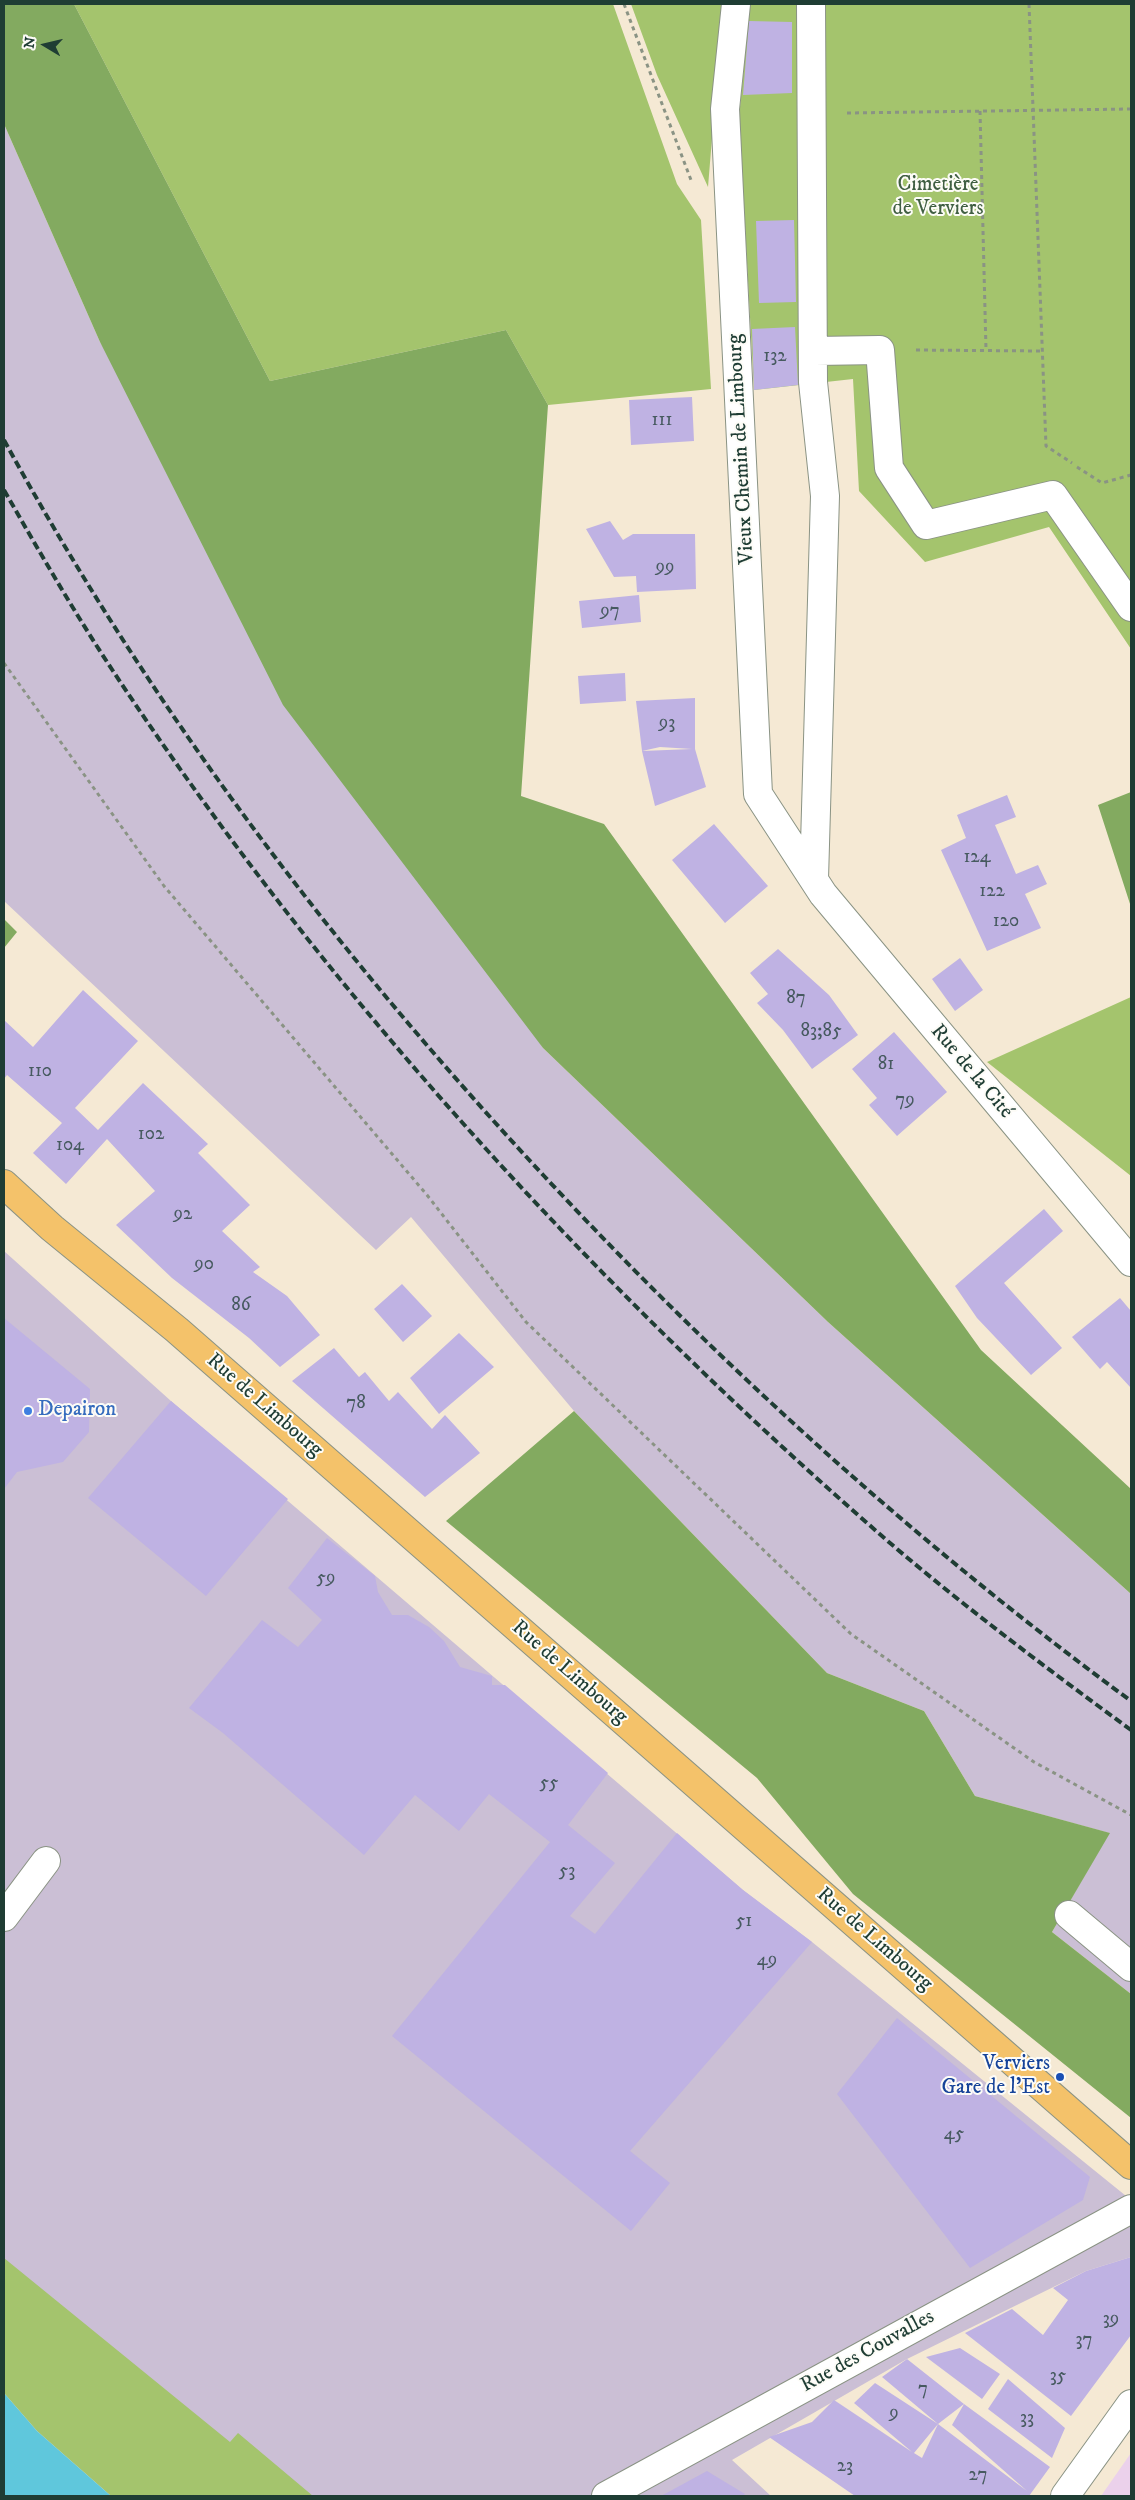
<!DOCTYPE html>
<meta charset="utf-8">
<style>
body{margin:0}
#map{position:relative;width:1135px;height:2500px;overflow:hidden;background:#f5e9d4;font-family:"IM FELL DW Pica",serif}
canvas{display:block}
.frame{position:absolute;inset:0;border:5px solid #1f3d34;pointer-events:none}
.north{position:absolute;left:20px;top:20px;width:50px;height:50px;-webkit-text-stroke:4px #fdfcf7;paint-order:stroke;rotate:279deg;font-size:14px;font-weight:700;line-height:20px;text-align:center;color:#1f3d34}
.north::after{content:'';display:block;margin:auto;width:18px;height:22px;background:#1f3d34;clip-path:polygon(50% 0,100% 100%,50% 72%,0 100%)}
</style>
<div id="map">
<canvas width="1135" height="2500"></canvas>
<div class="frame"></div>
<div class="north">N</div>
</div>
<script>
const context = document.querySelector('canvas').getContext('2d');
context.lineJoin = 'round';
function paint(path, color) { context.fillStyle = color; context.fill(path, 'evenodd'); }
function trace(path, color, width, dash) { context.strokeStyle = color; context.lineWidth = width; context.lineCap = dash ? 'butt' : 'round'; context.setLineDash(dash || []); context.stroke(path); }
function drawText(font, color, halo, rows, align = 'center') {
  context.font = font + ' "IM FELL DW Pica",serif'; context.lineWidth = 4; context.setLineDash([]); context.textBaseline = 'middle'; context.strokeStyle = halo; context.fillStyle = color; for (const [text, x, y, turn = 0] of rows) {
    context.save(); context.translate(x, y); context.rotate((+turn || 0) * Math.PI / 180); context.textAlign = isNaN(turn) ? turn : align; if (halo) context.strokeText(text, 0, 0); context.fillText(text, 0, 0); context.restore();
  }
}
paint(new Path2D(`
 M1131 2453V2496H1101Z`), '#ebd1eb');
paint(new Path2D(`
 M4 124 100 342 543 1048 828 1322 1131 1594V1994L1052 1932 1109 1833 975 1796 924 1711 827 1673 574 1411 411 1217 376 1250 4 901Z
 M4 1251 171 1401 743 1890 812 1942 1131 2200V2257L1086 2271 907 2359 732 2460 771 2496H111L4 2393Z`), '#cbbfd5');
paint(new Path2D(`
 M74 4H613L677 184 701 220 711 389 548 405 506 330 270 381Z
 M631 4H723L708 187 657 75Z
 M750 4H1131V649L1049 527 925 562 859 491 853 379 754 390 739 117Z
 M1131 997V1176L987 1062Z
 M4 2258 230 2442 238 2433 313 2496H111L37 2431 4 2393Z`), '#a4c46d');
paint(new Path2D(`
 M4 4H74L270 381 506 330 548 405 521 796 604 824 981 1350 1131 1489V1594L828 1322 543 1048 283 705 100 342 4 124Z
 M1131 792V907L1098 805Z
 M4 919 17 932 4 948Z
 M574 1411 827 1673 924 1711 975 1796 1110 1833 1052 1932 1131 1994V2118L853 1894 757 1778 446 1521Z`), '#83aa60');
paint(new Path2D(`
 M4 2393 37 2431 111 2496H4Z`), '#5fc7dc');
paint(new Path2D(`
 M749 21 792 22V93L743 95Z
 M794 220 796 302 759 303 756 221Z
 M795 327 798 385 754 390 752 329Z
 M692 397 694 441 631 445 629 400Z
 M610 521 623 540 633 534H695L696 589 637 592 636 576 614 577 586 529Z
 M639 595 641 622 582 628 579 601Z
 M625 673 626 701 580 704 578 676Z
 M695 698V749L706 787 655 806 642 751 636 701ZM660 747 692 749 642 751Z
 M1007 795 1016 817 995 825 1016 874 1038 865 1047 884 1025 894 1041 928 987 951 941 850 966 838 957 815Z
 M714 824 768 886 725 923 672 860Z
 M778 949 829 995 858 1035 812 1069 783 1030 757 1003 768 994 750 973Z
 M960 958 983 990 955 1011 932 979Z
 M83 990 138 1041 75 1108 98 1130 143 1083 208 1144 198 1153 250 1205 222 1231 260 1267 253 1272 287 1296 320 1335 280 1367 249 1338 172 1278 116 1225 155 1191 107 1139 66 1184 33 1153 62 1123 7 1075 4 1079V1020L33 1047Z
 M894 1032 947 1092 897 1136 869 1105 877 1098 852 1069Z
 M1044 1209 1063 1231 1004 1283 1062 1348 1031 1375 977 1318 955 1286Z
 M402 1284 432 1316 403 1342 374 1309Z
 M1120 1298 1131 1311V1388L1107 1362 1100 1369 1072 1337Z
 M4 1318 90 1389 89 1432 63 1462 17 1472 4 1489Z
 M459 1333 494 1367 439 1414 410 1378Z
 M334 1348 359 1377 365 1372 389 1401 398 1392 432 1429 445 1415 480 1453 425 1497 292 1381Z
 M171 1401 288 1499 206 1596 88 1498Z
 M327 1538 375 1576 378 1592 392 1615H408L429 1627 444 1641 460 1667 492 1676V1685H505L608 1773 568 1825 615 1863 570 1916 595 1934 677 1833 743 1890 812 1942 630 2151 670 2183 631 2231 392 2036 550 1842 489 1794 459 1831 415 1795 364 1855 223 1733 189 1708 262 1620 298 1647 322 1620 288 1588Z
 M897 2018 1090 2177 1083 2200 970 2268 837 2094Z
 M1131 2257V2335L1071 2416 965 2333 1012 2309 1043 2335 1068 2300 1053 2288 1086 2271Z
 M960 2348 1000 2374 982 2399 926 2357Z
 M907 2359 964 2404 938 2424 914 2453 922 2458 938 2424 1027 2491 952 2425 964 2404 1050 2467 1029 2496H855L769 2437 812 2422 834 2400 912 2452 854 2403 875 2383 938 2424 882 2377Z
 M1008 2379 1065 2428 1052 2458 988 2409Z
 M707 2471 745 2494 743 2496H661Z`), '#bfb2e3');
const minor = new Path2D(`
 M736 4 725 109 758 794 823 894 1131 1262
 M811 4 813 382 825 496 814 879
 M815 351 880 350 889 468 926 525 1053 495 1131 607
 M1069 1915 1131 1967
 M4 1917 46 1861
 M606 2496 1131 2209
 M1065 2496 1131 2404`);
const major = new Path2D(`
 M4 1184 52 1228 177 1330 1131 2165`);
trace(minor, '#8a9384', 30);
trace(major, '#8a9384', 30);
trace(new Path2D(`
 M624 4 691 180
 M1029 4 1046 446 1072 463
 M980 111 986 350
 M847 113 1131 109
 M916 350 1042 351
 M1077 467 1102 483 1131 475
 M4 663 164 886 427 1195 526 1322 851 1634 1034 1762 1131 1815`), '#8a9384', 3, [4, 4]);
trace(minor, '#fff', 28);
trace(major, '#f4c26a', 28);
trace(new Path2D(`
 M4 440C151 709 336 953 545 1177 724 1369 919 1545 1131 1701
 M4 490C39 551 74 612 113 671 328 996 596 1288 890 1543 967 1609 1049 1670 1131 1730`), '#1f3d34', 4, [8, 4]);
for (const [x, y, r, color] of [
 [28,1411,5,"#3f7fe0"],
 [1060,2077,5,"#1a4fb4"]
]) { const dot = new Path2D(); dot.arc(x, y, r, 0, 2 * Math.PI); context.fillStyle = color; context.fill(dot); trace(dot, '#fdfcf7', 2); }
drawText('19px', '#475a60', null, [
 ["132",775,357],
 ["111",662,421],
 ["99",665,568],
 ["97",610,612],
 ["93",667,724],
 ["124",977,858],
 ["122",992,892],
 ["120",1006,922],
 ["87",796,999],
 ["83;85",821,1032],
 ["81",886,1065],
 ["110",40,1072],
 ["79",905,1101],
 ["102",151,1135],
 ["104",70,1146],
 ["92",183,1215],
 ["90",204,1265],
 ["86",241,1306],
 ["78",356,1404],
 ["59",326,1579],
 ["55",549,1784],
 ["53",567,1872],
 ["51",744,1922],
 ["49",767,1961],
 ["45",954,2135],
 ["39",1111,2320],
 ["37",1084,2341],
 ["35",1058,2377],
 ["7",923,2390],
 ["9",894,2414],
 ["33",1027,2419],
 ["23",845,2467],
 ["27",978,2476]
]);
drawText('21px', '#405f42', '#fdfcf7', [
 ["Cimetière",938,186],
 ["de Verviers",938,210]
]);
drawText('21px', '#1f3d34', '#fdfcf7', [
 ["Vieux Chemin de Limbourg",742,449,-93],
 ["Rue de la Cité",971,1072,50],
 ["Rue de Limbourg",264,1406,41],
 ["Rue de Limbourg",569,1673,41],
 ["Rue de Limbourg",874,1940,41],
 ["Rue des Couvalles",868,2352,-29]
]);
drawText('21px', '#366cbe', '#fdfcf7', [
 ["Depairon",38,1411]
], 'left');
drawText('21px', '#164399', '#fdfcf7', [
 ["Verviers",1050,2065],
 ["Gare de l'Est",1050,2089]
], 'right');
</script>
